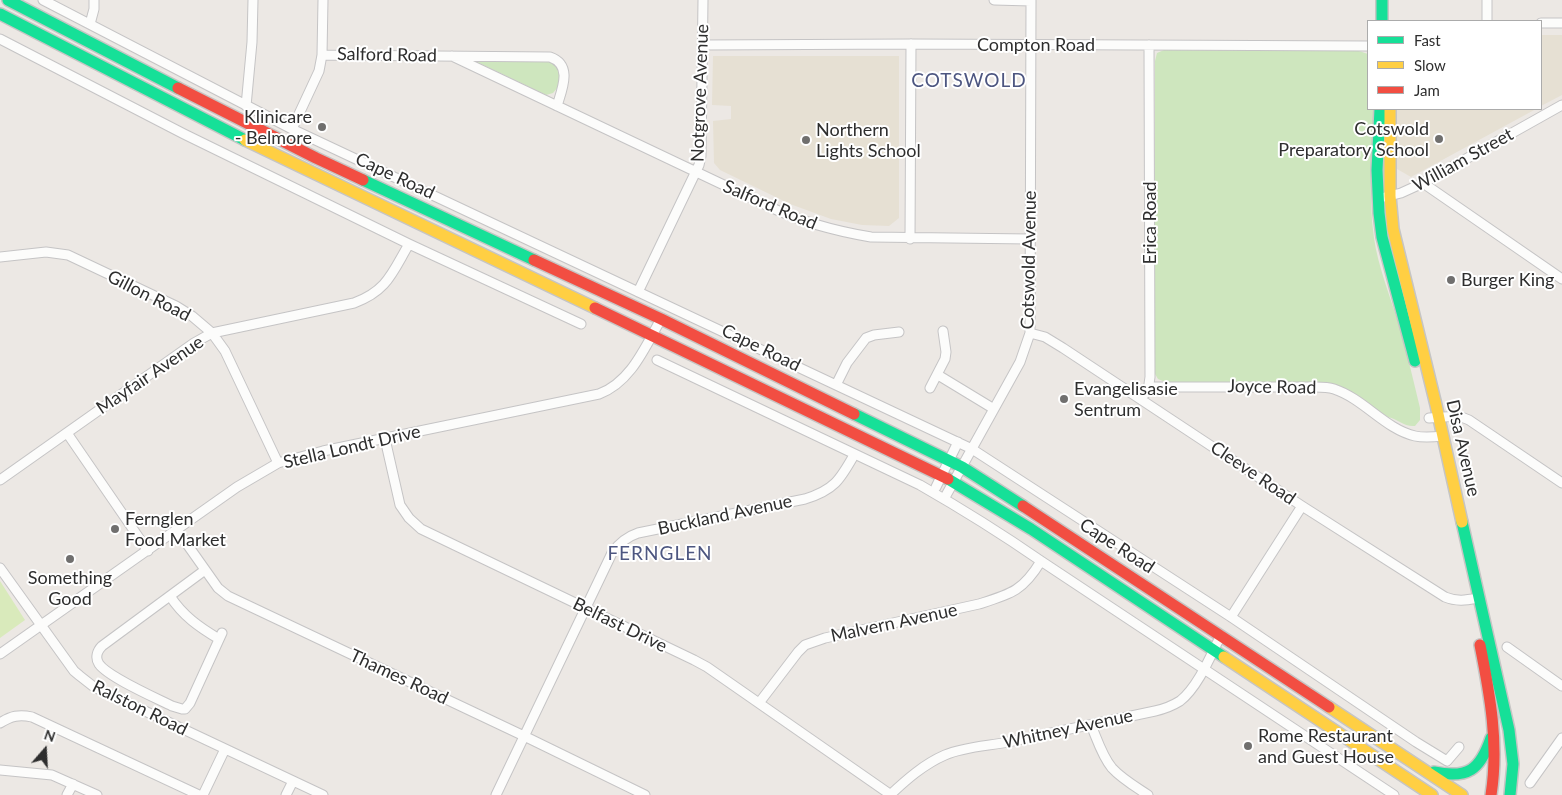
<!DOCTYPE html>
<style>
body{margin:0}
#map{position:relative;width:1562px;height:795px;overflow:hidden;background:#ece8e4;font-family:Lato,sans-serif}
canvas{display:block}
.legend{position:absolute;left:1367px;top:20px;width:175px;height:90px;box-sizing:border-box;background:#fff;border:1px solid #ababab;margin:0;padding:6px 9px;list-style:none;font-size:15px;color:#2e2e2e}
.legend li{display:flex;align-items:center;gap:10px;height:25px}
.legend b{width:25px;border:1px solid #ababab}
.north{position:absolute;left:20px;top:725px;width:50px;height:50px;-webkit-text-stroke:4px #fff;paint-order:stroke;rotate:19deg;font-size:14px;font-weight:700;line-height:20px;text-align:center;color:#2e2e2e}
.north::after{content:'';display:block;margin:auto;width:18px;height:22px;background:#2e2e2e;clip-path:polygon(50% 0,100% 100%,50% 72%,0 100%)}
</style>
<div id="map">
<canvas width="1562" height="795"></canvas>
<ul class="legend">
<li><b style="height:6px;background:#16e098"></b>Fast</li>
<li><b style="height:6px;background:#ffcf43"></b>Slow</li>
<li><b style="height:6px;background:#f24e42"></b>Jam</li>
</ul>
<div class="north">N</div>
</div>
<script>
const context = document.querySelector('canvas').getContext('2d');
context.lineJoin = 'round';
function paint(path, color) { context.fillStyle = color; context.fill(path, 'evenodd'); }
function trace(path, color, width, dash) { context.strokeStyle = color; context.lineWidth = width; context.lineCap = dash ? 'butt' : 'round'; context.setLineDash(dash || []); context.stroke(path); }
function drawText(font, color, halo, rows, align = 'center') {
  context.font = font + ' Lato,sans-serif'; context.lineWidth = 4; context.setLineDash([]); context.textBaseline = 'middle'; context.strokeStyle = halo; context.fillStyle = color; for (const [text, x, y, turn = 0] of rows) {
    context.save(); context.translate(x, y); context.rotate((+turn || 0) * Math.PI / 180); context.textAlign = isNaN(turn) ? turn : align; if (halo) context.strokeText(text, 0, 0); context.fillText(text, 0, 0); context.restore();
  }
}
paint(new Path2D(`
 M1541 35H1562V95L1541 106Z
 M713 56H899V218L889 226 862 225 831 219 790 204 720 170 714 163 713 121 731 119V106L712 105Z
 M1397 109H1536L1411 177 1397 169Z`), '#e6e0d3');
paint(new Path2D(`
 M1164 50 1359 51 1368 54V109H1374C1372 152 1368 195 1374 238 1378 266 1389 293 1397 319 1406 348 1413 379 1420 408V420L1415 426C1404 427 1398 419 1388 417L1345 390 1334 385 1311 382H1165L1158 379 1155 374V61L1157 53Z
 M475 61H548L553 62 559 69V86L553 93 546 95Z`), '#cee6be');
paint(new Path2D(`
 M0 581 25 620 0 638Z`), '#d9eabb');
const street = new Path2D(`
 M43 0 292 129 972 449 1231 617 1416 742 1447 761 1459 747
 M994 0 1031 1
 M1487 0V21
 M1541 23H1562
 M90 24 94 9V0
 M0 39 184 134 409 244 581 324
 M703 45 911 44 1368 46
 M322 55 550 57C573 65 562 89 557 106
 M452 56 768 206C801 222 835 231 871 237L1030 239
 M246 106 252 42 253 0
 M292 129 319 71 322 55 323 0
 M1423 183 1562 279
 M1385 197 1401 193 1423 183 1562 105
 M910 239 911 44
 M0 257 46 252 68 255 176 306 192 316 212 333 225 351 278 463
 M638 292 699 165 701 156 703 0
 M1030 333 1045 337 1063 348 1302 506 1445 597C1457 602 1467 600 1479 598
 M657 360 920 485C962 509 1002 534 1041 561L1394 795
 M938 375 994 409
 M836 385 847 363 866 338 874 335 899 332
 M1149 387H1315C1321 387 1328 387 1334 389 1364 399 1385 429 1415 436 1424 438 1434 437 1443 436
 M930 388 945 359 946 352 943 331
 M1140 398 1148 391 1150 377 1149 45
 M1429 418 1459 416 1469 420 1562 483
 M67 433 148 551
 M385 439 400 505 409 518 421 529 694 660 707 667 891 795
 M0 480 194 343 212 333 354 303C387 291 392 273 409 244
 M936 487 958 442
 M944 499 1020 362 1030 333 1031 0
 M177 530 218 588 228 596 524 736 645 795
 M0 568 74 671 80 676 94 687 323 795
 M205 570 102 646C97 651 95 658 99 664 108 677 156 698 172 706L182 709H185L190 703 222 633
 M170 596C183 616 199 627 219 639
 M1231 617 1302 506
 M1507 647 1562 686
 M0 654 237 487 278 463 323 451 599 394C631 382 645 347 661 319
 M759 703 798 652 805 645 825 638 979 604C1011 594 1023 591 1041 561
 M0 723C11 716 19 714 32 717L199 795
 M1091 725C1097 739 1102 756 1112 768 1122 779 1136 787 1148 795
 M0 770 52 775 97 795
 M1530 783 1562 738
 M67 795 73 784
 M203 795 225 749
 M286 795 293 781
 M496 795 612 553C619 543 626 537 638 533L805 499C834 490 840 480 854 455
 M890 795C906 780 924 764 945 755 966 746 991 746 1013 741 1060 731 1107 721 1155 711 1164 709 1172 706 1180 701 1198 687 1211 655 1221 635`);
const fast = new Path2D(`
 M8 0 178 88
 M1382 0V21
 M0 14 245 140
 M1380 109 1377 170 1379 213 1382 237 1415 361
 M363 180 534 260
 M854 414 962 467 1023 506
 M948 479 1031 529 1224 657
 M1462 522 1509 730 1513 764 1510 795
 M1434 772C1468 779 1480 770 1491 738`);
const slow = new Path2D(`
 M1390 109V196L1393 229 1436 405 1462 522
 M245 140 595 308
 M1224 657 1432 795
 M1329 707 1462 795`);
const jam = new Path2D(`
 M178 88 316 158 363 180
 M534 260 661 319 854 414
 M595 308 948 479
 M1023 506 1329 707
 M1480 645C1490 695 1499 744 1491 795`);
trace(street, '#c5c4c5', 11);
trace(fast, '#c6c5c4', 14);
trace(slow, '#c6c5c4', 14);
trace(jam, '#c6c5c4', 14);
trace(street, '#fcfcfb', 9);
trace(fast, '#16e098', 11);
trace(slow, '#ffcf43', 11);
trace(jam, '#f24e42', 11);
for (const [x, y, r, color] of [
 [322,127,5,"#706f6e"],
 [1439,139,5,"#706f6e"],
 [806,140,5,"#706f6e"],
 [1451,280,5,"#706f6e"],
 [1064,399,5,"#706f6e"],
 [115,529,5,"#706f6e"],
 [70,559,5,"#706f6e"],
 [1248,746,5,"#706f6e"]
]) { const dot = new Path2D(); dot.arc(x, y, r, 0, 2 * Math.PI); context.fillStyle = color; context.fill(dot); trace(dot, '#fff', 2); }
drawText('18px', '#2e2e2e', '#fff', [
 ["Compton Road",1036,45],
 ["Salford Road",387,55,1],
 ["Notgrove Avenue",700,93,-88],
 ["William Street",1463,160,-29],
 ["Cape Road",395,176,25],
 ["Salford Road",770,205,23],
 ["Erica Road",1150,223,-90],
 ["Cotswold Avenue",1029,260,-89],
 ["Gillon Road",149,296,27],
 ["Cape Road",761,348,26],
 ["Mayfair Avenue",150,375,-34],
 ["Joyce Road",1272,387,1],
 ["Stella Londt Drive",352,447,-13],
 ["Disa Avenue",1463,448,77],
 ["Cleeve Road",1253,473,34],
 ["Buckland Avenue",725,515,-12],
 ["Cape Road",1117,546,33],
 ["Malvern Avenue",894,623,-12],
 ["Belfast Drive",620,625,26],
 ["Thames Road",399,677,25],
 ["Ralston Road",140,708,26],
 ["Whitney Avenue",1068,729,-12]
]);
drawText('18px', '#2e2e2e', '#fff', [
 ["Klinicare",312,117,"right"],
 ["- Belmore",312,138,"right"],
 ["Cotswold",1429,129,"right"],
 ["Preparatory School",1429,150,"right"],
 ["Northern",816,130],
 ["Lights School",816,151],
 ["Burger King",1461,280],
 ["Evangelisasie",1074,389],
 ["Sentrum",1074,410],
 ["Fernglen",125,519],
 ["Food Market",125,540],
 ["Something",70,578,"center"],
 ["Good",70,599,"center"],
 ["Rome Restaurant",1258,736],
 ["and Guest House",1258,757]
], 'left');
context.letterSpacing = '1px';
drawText('19px', '#4d5680', '#fff', [
 ["COTSWOLD",969,81],
 ["FERNGLEN",660,554]
]);
context.letterSpacing = '0px';
</script>
